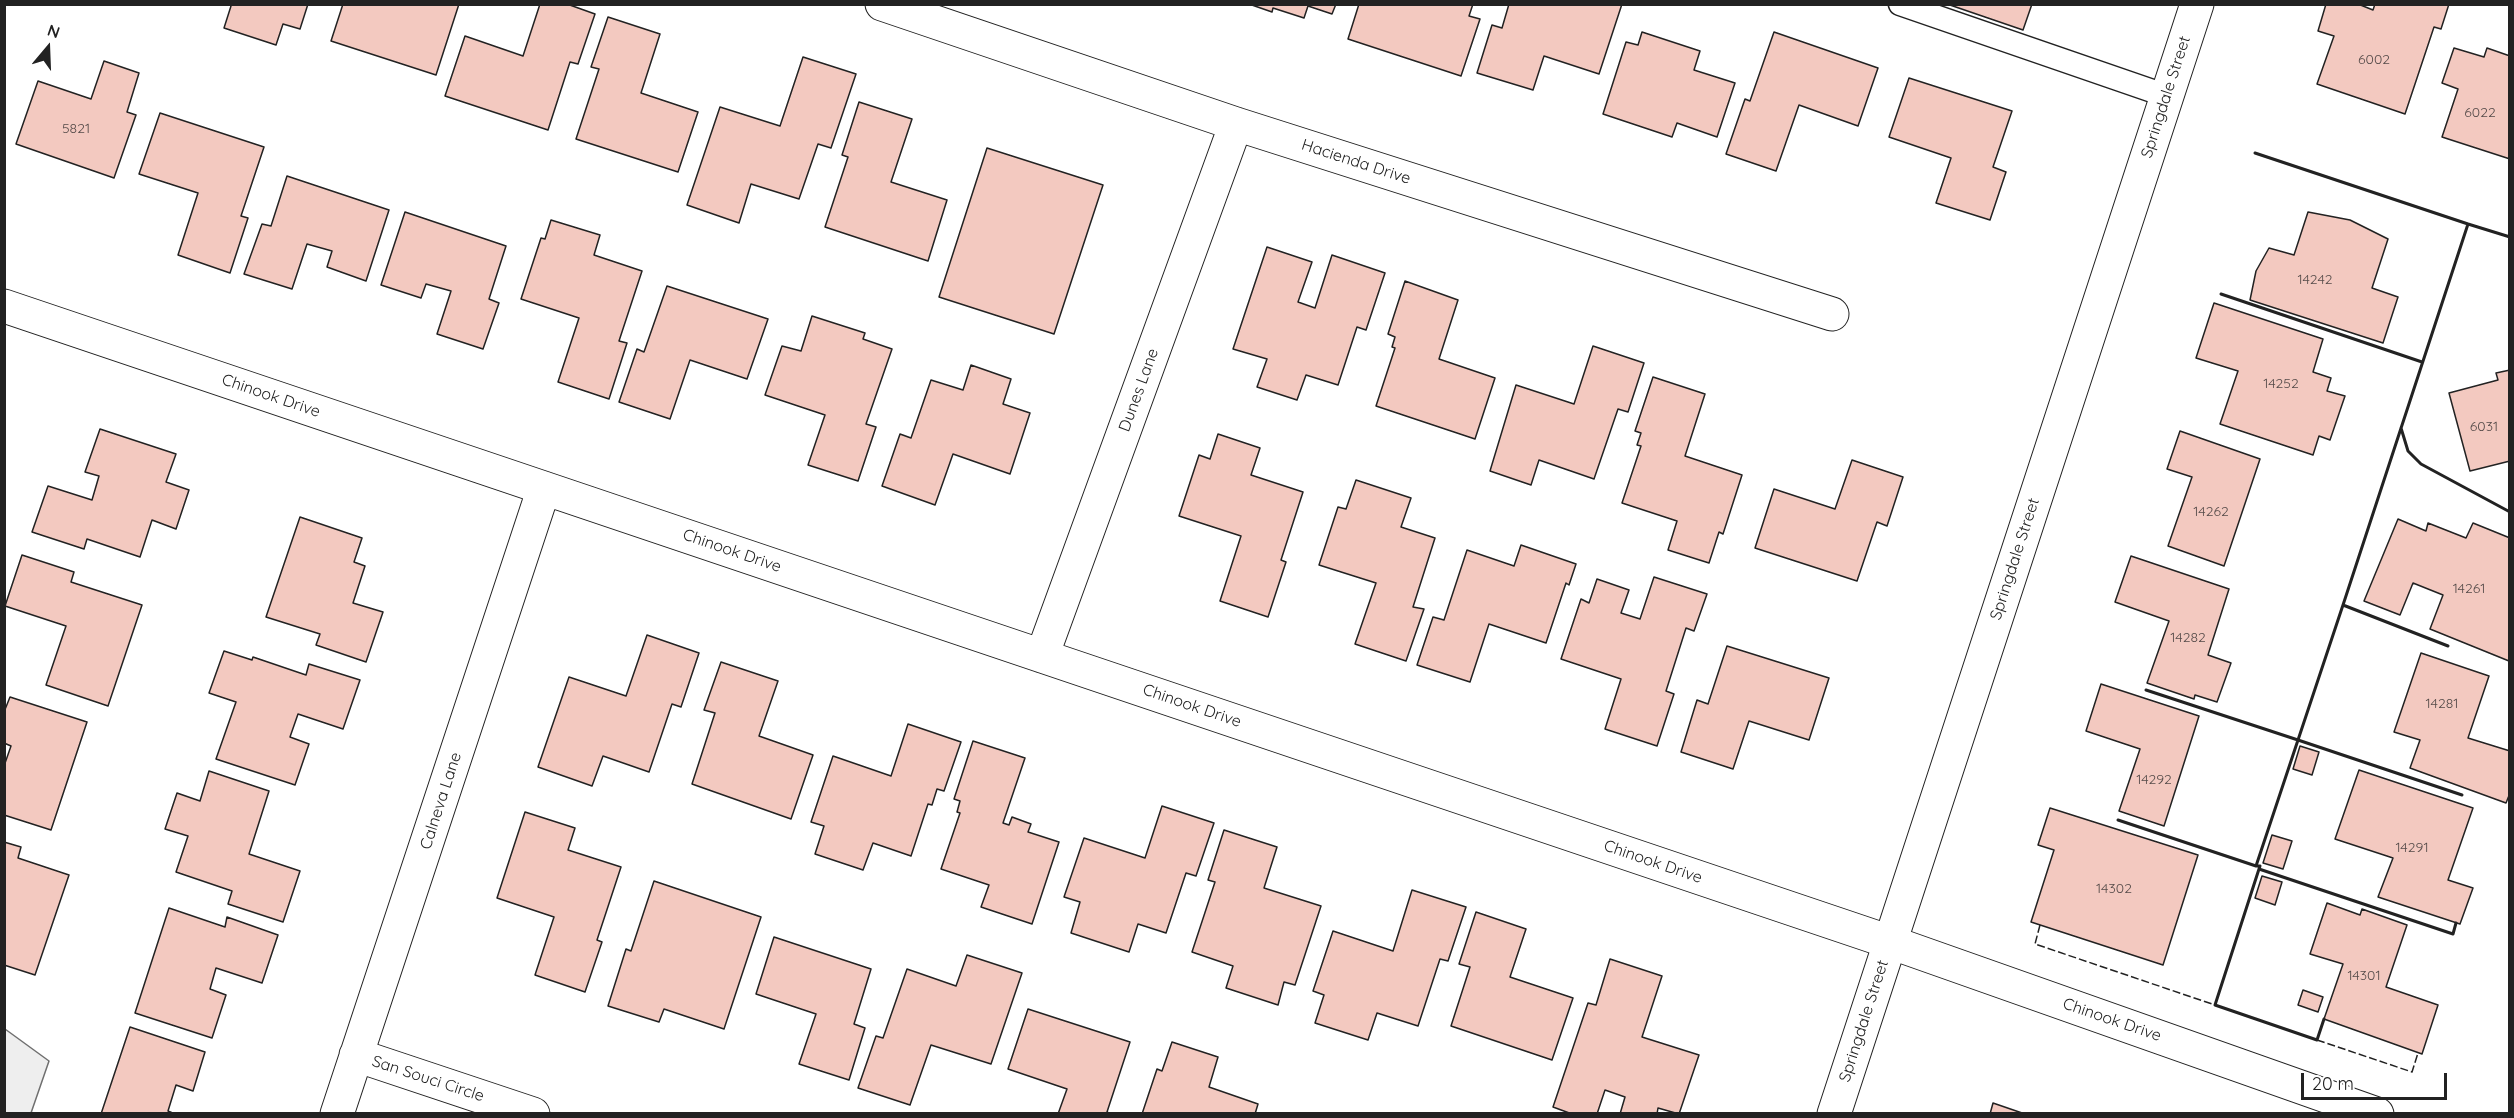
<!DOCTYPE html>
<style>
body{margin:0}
#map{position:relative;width:2514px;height:1118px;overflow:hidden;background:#fff;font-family:Quicksand,sans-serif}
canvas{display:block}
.frame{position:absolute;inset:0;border:6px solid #222;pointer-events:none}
.north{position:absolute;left:18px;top:18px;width:60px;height:60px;-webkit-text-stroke:4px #fff;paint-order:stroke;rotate:19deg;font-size:16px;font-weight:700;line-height:24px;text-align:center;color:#222}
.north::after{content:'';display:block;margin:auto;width:21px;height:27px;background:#222;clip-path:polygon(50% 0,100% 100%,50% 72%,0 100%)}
.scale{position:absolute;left:2301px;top:1073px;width:146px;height:27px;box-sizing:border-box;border:3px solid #222;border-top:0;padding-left:8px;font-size:18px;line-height:21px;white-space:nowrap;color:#222;-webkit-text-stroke:4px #fff;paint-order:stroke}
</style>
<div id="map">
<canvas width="2514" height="1118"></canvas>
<div class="frame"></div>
<div class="north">N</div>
<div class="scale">20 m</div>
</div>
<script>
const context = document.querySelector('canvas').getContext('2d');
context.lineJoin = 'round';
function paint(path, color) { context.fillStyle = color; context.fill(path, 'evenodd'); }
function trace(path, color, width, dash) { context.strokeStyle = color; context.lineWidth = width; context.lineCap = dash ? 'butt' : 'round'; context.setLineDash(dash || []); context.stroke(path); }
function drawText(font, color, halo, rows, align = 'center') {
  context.font = font + ' Quicksand,sans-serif'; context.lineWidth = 4.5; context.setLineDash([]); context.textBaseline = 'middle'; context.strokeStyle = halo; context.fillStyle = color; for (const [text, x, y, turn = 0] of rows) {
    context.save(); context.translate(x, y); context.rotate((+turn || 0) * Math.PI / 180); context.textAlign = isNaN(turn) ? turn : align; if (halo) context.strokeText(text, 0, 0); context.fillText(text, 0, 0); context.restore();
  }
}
const green = new Path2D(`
 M5 1029 49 1061 31 1113H5Z`);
paint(green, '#eee');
trace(green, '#6f6f6f', 1.5);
const building = new Path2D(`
 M228 4H308L300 29 283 24 276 45 224 28 231 6Z
 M343 4H459L436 75 331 41Z
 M540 4H567L595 14 578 64 570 62 548 130 445 96 465 36 523 56Z
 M1249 4H1336L1332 14 1308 6 1304 18 1273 8 1272 12Z
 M1359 4H1473L1469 16 1480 19 1461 76 1348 39Z
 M1509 4H1622L1599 74 1544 56 1533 90 1477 73 1492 25 1502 28Z
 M1947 4H2032L2023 30Z
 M2326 4H2358L2373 10 2375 4H2449L2441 29 2434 27 2405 114 2317 84 2334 36 2318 31Z
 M608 17 660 34 641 93 698 112 678 172 576 139 599 69 591 67Z
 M1642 32 1700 51 1694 70 1735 83 1717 137 1677 123 1672 137 1603 114 1626 42 1638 45Z
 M1774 32 1878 68 1858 126 1799 105 1776 171 1726 154 1745 99 1750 101Z
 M2454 48 2484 57 2487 48 2510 56V159L2442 137 2458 89 2442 83Z
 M803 57 856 74 831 148 818 144 799 199 751 184 739 223 687 205 720 107 780 126Z
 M104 61 139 73 127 112 136 115 114 178 16 144 38 81 91 99Z
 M1909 78 2012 111 1993 167 2006 172 1990 220 1936 203 1951 158 1889 137Z
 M859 102 912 119 891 182 947 200 928 261 825 227 848 157 842 155Z
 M160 113 264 147 241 216 248 218 230 273 178 255 198 193 139 174Z
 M987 148 1103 185 1054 334 939 297Z
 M287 176 389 210 366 281 327 267 332 251 307 244 292 289 244 274 262 224 271 226Z
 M405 212 506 246 489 299 499 303 483 349 437 334 451 291 426 284 421 298 381 285Z
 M2308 212 2350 220 2388 239 2372 288 2398 297 2383 343 2250 300 2256 271 2269 248 2294 255Z
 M551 220 600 235 594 255 642 271 619 341 627 343 609 399 558 382 579 318 521 299 541 238 545 239Z
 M1267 247 1312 262 1298 302 1315 308 1332 255 1385 273 1366 330 1357 327 1338 385 1306 375 1297 400 1257 387 1267 359 1233 349Z
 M1405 281 1458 300 1439 359 1495 378 1475 439 1376 406 1395 348 1392 347 1395 337 1388 334Z
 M667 286 768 319 747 379 690 360 670 419 619 402 637 349 644 352Z
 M2214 303 2323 339 2313 372 2331 378 2327 391 2345 396 2330 440 2319 436 2313 455 2220 424 2238 371 2196 358Z
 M812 316 865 333 863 339 892 349 866 424 876 427 858 481 808 465 825 415 765 395 782 346 801 351Z
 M1593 346 1644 363 1628 412 1618 409 1594 479 1539 460 1531 485 1490 471 1516 385 1574 404Z
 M971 365 1011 379 1003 404 1030 413 1010 474 953 454 935 505 882 486 900 434 911 438 931 380 963 390Z
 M2510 370V461L2470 471 2449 393 2498 380 2496 373Z
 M1653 377 1705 394 1685 456 1742 475 1723 534 1719 532 1709 563 1668 550 1677 521 1622 503 1641 446 1637 445 1641 433 1635 431Z
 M100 429 176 454 166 482 189 490 176 529 152 520 140 557 87 539 84 549 32 532 48 486 92 500 99 476 85 472Z
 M2180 431 2260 459 2224 566 2168 546 2192 477 2167 469Z
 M1218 434 1260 448 1251 475 1303 492 1281 560 1286 562 1268 617 1220 601 1241 536 1179 516 1199 455 1210 459Z
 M1852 460 1903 477 1887 526 1877 522 1857 581 1755 548 1774 489 1835 509Z
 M1356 480 1411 498 1401 527 1435 538 1413 607 1424 609 1406 661 1355 644 1376 583 1319 565 1338 507 1346 509Z
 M300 517 362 538 354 562 365 566 353 603 383 612 366 662 316 645 320 634 266 617Z
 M2398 519 2426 531 2428 523 2466 538 2473 523 2510 538 2509 661 2430 629 2443 595 2413 583 2400 615 2364 601Z
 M1521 545 1576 564 1569 585 1566 583 1546 643 1489 624 1470 682 1417 665 1433 617 1444 620 1467 550 1514 566Z
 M22 555 74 572 71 582 142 605 108 706 46 685 66 626 5 606Z
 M2131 556 2229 589 2208 655 2231 663 2217 702 2195 695 2194 699 2147 683 2169 621 2115 602Z
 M1654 577 1707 594 1694 631 1686 628 1666 691 1674 694 1657 746 1605 729 1621 679 1561 659 1581 599 1589 603 1597 579 1629 590 1621 613 1640 619Z
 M647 635 699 653 681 707 672 704 649 772 603 756 592 786 538 767 569 677 626 696Z
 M1727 646 1829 678 1809 740 1749 721 1733 769 1681 752 1697 700 1708 704Z
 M224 651 252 660 253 657 306 675 309 664 360 680 343 729 298 714 290 737 309 744 295 785 216 759 236 702 209 693Z
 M2421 653 2489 676 2468 738 2510 751V793L2506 803 2410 768 2420 740 2394 732Z
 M721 662 778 681 759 736 813 755 791 819 692 784 715 713 704 710Z
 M2101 684 2199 716 2164 826 2119 811 2140 749 2086 731Z
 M10 697 87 722 51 830 4 815V766L11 746 4 743V712Z
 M908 724 961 742 944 791 937 789 932 805 928 804 911 856 873 843 863 870 815 854 824 826 811 822 833 756 891 776Z
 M973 741 1025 758 1003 823 1009 825 1012 817 1031 824 1028 832 1059 842 1032 924 981 907 989 885 941 869 960 813 957 812 960 801 954 799Z
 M2300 746 2319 752 2312 775 2293 769Z
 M2359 770 2473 808 2448 880 2473 888 2460 924 2378 897 2393 858 2335 839Z
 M209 771 269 791 249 854 300 871 283 922 228 904 232 891 176 872 188 836 165 829 177 793 200 801Z
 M1162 806 1214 823 1196 876 1186 873 1166 933 1138 924 1129 952 1071 933 1080 902 1064 897 1084 838 1145 858Z
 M2050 808 2198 855 2163 965 2031 922 2054 850 2038 845Z
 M525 812 575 828 568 850 621 867 597 940 602 942 585 992 535 975 554 917 497 898Z
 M1224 830 1277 847 1264 888 1321 906 1295 985 1284 982 1278 1005 1226 988 1233 966 1192 952 1215 882 1208 880Z
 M2272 835 2292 841 2283 869 2263 863Z
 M4 842 21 847 18 858 69 875 35 975 4 965Z
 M2262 876 2282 882 2275 905 2255 898Z
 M654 881 761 917 724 1029 664 1009 659 1022 608 1006 626 949 631 951Z
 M1412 890 1466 907 1448 961 1440 959 1418 1026 1377 1013 1368 1040 1315 1023 1324 995 1313 991 1333 931 1393 951Z
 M2327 903 2360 915 2362 909 2407 925 2386 987 2438 1005 2422 1054 2324 1019 2343 964 2310 954Z
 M169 908 225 927 227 917 278 935 262 983 216 968 210 989 226 995 212 1038 135 1013Z
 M1476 912 1526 929 1510 977 1573 998 1552 1060 1451 1026 1470 967 1459 964Z
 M774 937 871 969 854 1024 865 1028 849 1080 799 1064 816 1014 756 994Z
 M967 955 1022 973 991 1064 931 1045 910 1105 858 1088 876 1036 883 1038 907 969 956 986Z
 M1610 959 1662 976 1642 1037 1699 1055 1679 1114 1658 1108 1657 1114H1620L1625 1097 1605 1090 1597 1114H1572L1553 1107 1588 1003 1596 1005Z
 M2303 990 2323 997 2318 1012 2298 1005Z
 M1028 1009 1130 1042 1107 1112 1111 1114H1058L1067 1089 1008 1069Z
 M130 1027 205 1052 193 1091 176 1085 168 1111 175 1114H101Z
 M1172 1042 1218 1057 1209 1087 1258 1104 1255 1114H1142L1157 1069 1162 1071Z
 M1993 1103 2025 1114H1990Z`);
paint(building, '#f3c9c0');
trace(building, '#222', 1.5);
const service = new Path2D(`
 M1900 4 2167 96`);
const minor = new Path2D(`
 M882 4 1236 124 1832 314
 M4 306 1890 942 2377 1114
 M1042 656 1236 124
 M356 1055 533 1114
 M337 1114 544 488`);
const secondary = new Path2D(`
 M1834 1114 2197 4`);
trace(service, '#222', 25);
trace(minor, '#222', 35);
trace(secondary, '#222', 35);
trace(service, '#fff', 22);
trace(minor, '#fff', 33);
trace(secondary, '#fff', 33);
trace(new Path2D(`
 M2040 925 2035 944 2215 1005
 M2317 1040 2412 1072 2418 1053`), '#222', 1.5, [8, 3]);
trace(new Path2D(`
 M2255 153 2468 224
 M2221 294 2422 362
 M2401 428 2408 451 2421 464 2510 512
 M2343 605 2468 224 2510 237
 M2146 690 2298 740 2343 605 2448 646
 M2118 820 2256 866
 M2259 869 2260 866H2256L2298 740 2462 795
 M2324 1019 2317 1040 2215 1005 2259 869 2453 934 2456 923`), '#222', 3);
drawText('14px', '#564c4a', null, [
 ["6002",2374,60],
 ["6022",2480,113],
 ["5821",76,129],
 ["14242",2315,280],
 ["14252",2281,384],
 ["6031",2484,427],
 ["14262",2211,512],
 ["14261",2469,589],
 ["14282",2188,638],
 ["14281",2442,704],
 ["14292",2154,780],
 ["14291",2412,848],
 ["14302",2114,889],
 ["14301",2364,976]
]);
drawText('16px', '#222', '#fff', [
 ["Springdale Street",2166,97,-72],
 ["Hacienda Drive",1356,162,18],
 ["Dunes Lane",1139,390,-70],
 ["Chinook Drive",271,396,19],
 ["Chinook Drive",732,551,19],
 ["Springdale Street",2015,559,-72],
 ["Chinook Drive",1192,706,19],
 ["Calneva Lane",441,801,-72],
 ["Chinook Drive",1653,862,19],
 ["Chinook Drive",2112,1020,19],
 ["Springdale Street",1864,1021,-72],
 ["San Souci Circle",428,1079,18]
]);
</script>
